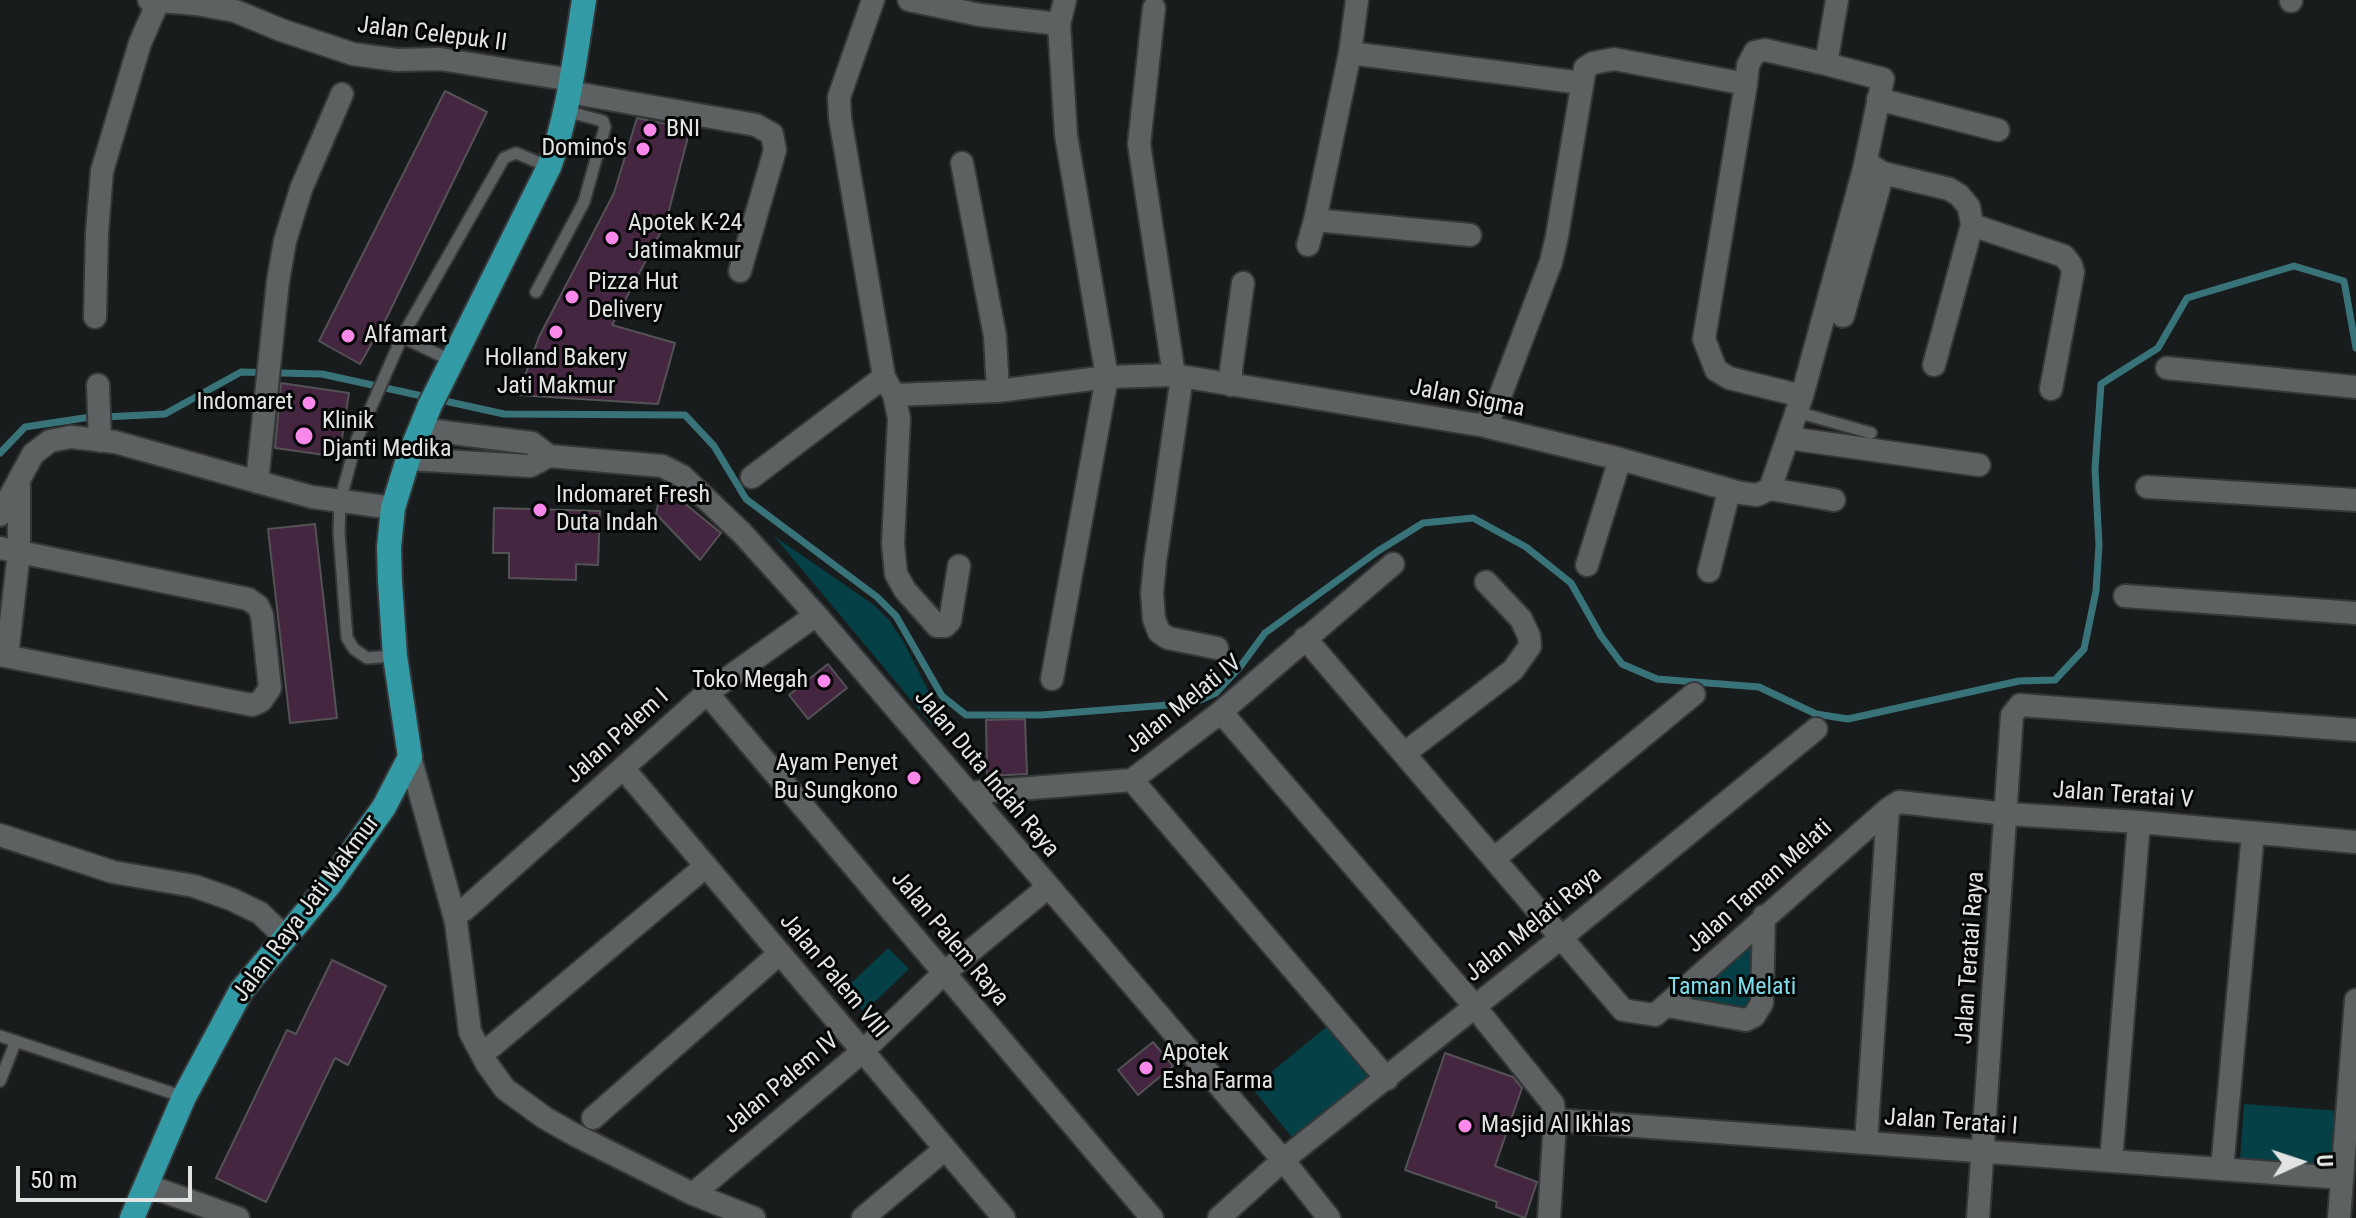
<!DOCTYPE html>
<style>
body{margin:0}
#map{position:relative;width:2356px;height:1218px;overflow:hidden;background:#191c1c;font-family:"Roboto Condensed",sans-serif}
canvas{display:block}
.north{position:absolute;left:2260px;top:1122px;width:80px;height:80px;-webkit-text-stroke:6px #050606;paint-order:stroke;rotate:87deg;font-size:22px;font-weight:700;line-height:32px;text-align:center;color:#e2e4e4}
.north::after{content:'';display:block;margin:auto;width:28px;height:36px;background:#e2e4e4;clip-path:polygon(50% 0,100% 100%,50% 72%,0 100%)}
.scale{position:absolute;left:16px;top:1166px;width:176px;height:36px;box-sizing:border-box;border:4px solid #e2e4e4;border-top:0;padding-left:10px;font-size:24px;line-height:28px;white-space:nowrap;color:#e2e4e4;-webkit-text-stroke:6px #050606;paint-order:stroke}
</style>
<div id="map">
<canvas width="2356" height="1218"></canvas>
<div class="north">U</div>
<div class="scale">50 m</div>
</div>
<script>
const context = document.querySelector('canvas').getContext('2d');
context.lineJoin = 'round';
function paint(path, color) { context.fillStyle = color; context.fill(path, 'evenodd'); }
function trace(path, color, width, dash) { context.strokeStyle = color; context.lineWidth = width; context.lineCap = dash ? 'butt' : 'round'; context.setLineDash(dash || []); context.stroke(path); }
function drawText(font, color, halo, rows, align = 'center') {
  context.font = font + ' "Roboto Condensed",sans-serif'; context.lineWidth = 6; context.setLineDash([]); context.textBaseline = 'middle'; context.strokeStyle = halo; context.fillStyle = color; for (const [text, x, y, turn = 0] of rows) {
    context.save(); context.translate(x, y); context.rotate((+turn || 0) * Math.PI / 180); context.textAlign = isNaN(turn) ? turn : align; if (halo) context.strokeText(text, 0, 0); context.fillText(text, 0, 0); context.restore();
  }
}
paint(new Path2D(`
 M774 536 874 605 889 620 903 641 930 694 945 713 932 725Z
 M1758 931 1752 1011 1677 1004Z
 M888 948 909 969 864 1012 844 990Z
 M1336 1019 1378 1070 1294 1140 1252 1088Z
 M2244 1104 2342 1111 2338 1169 2240 1161Z`), '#054047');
trace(new Path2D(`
 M0 453 25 427 84 418 165 414 241 372 322 374 504 414 685 415 714 446 746 499 877 597 896 616 942 696 966 715H1041L1193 703 1216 693 1240 667 1265 633 1378 551 1423 523 1473 518 1526 547 1571 583 1601 636 1622 664 1657 679 1759 687 1816 714 1848 719 2019 681 2055 680 2084 649 2096 591 2099 545 2095 469 2101 384 2158 348 2187 298 2294 266 2344 281 2356 348`), '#39737a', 7);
const building = new Path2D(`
 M445 91 487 112 387 317 360 364 319 341Z
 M637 118 690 129 666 222 612 325 675 343 658 404 518 395 539 337 614 193Z
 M281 383 349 393 339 457 275 448Z
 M662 485 721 533 700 560 656 514Z
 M494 508 600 511 598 565 576 564V580L509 578V553H493Z
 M315 524 337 718 290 723 268 529Z
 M828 664 847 688 808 719 789 695Z
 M1025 719 1027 774 987 776 986 720Z
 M332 960 386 986 348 1065 335 1058 266 1202 216 1178 287 1030 296 1034Z
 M1153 1042 1173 1066 1138 1095 1118 1070Z
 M1445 1053 1513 1077 1522 1088 1495 1166 1537 1182 1525 1218 1496 1207 1497 1202 1405 1170Z`);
paint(building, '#442640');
trace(building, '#545254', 2);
const lane = new Path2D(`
 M536 292 584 202 605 127 603 121 566 111
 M402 337 452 361
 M1795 416 1804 414 1871 433
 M395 656 367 658 354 649 347 638 339 533 340 501 357 439 402 337 504 158 516 153 549 167
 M0 1036 184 1097
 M0 1081 16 1041`);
const street = new Path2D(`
 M149 0 196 4 235 11 281 30 353 54 397 60 440 59 572 80
 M873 0 839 97 840 118 884 377 894 395 899 418 893 544 896 574 905 590 937 626H945L950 621 959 566
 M909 0 980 15 1059 24
 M2291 1V0
 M1154 8 1139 144 1174 375
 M1350 53 1582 83
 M1746 84 1748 65 1755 52 1765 50 1826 64
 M569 92 756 125 772 134 775 150 740 271
 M1878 99 1998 130
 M962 163 995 336 998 391
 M1864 169 1867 163 1883 173 1949 189 1959 195 1969 207 1972 225 1934 365
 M1315 220 1470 235
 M1972 225 2064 256 2071 265 2073 272 2051 389
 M1308 245 1315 220 1350 53 1357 0
 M1843 316 1883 173
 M95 317 97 232 102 171 140 43 158 2
 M2167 368 2356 387
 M1182 377 1155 562 1152 593 1154 619 1159 632 1168 638 1217 648
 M98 385 100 441
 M1231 385V370L1243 283
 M894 395 998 391 1107 377 1174 375 1485 426 1620 459 1741 493 1757 495 1770 489 1802 396 1864 169 1883 79 1826 64 1837 0
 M1485 426 1499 399 1551 262 1557 236 1585 68 1593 63 1614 59 1746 84 1704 339 1716 370 1729 378 1802 396
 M420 429 532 443 549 456 662 466 682 476 742 533 816 615 1283 1160 1329 1218
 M1788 438 1979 465
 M408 459 530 466 549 456
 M752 477 884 377
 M257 482 278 281 285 241 301 189 342 94
 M2147 487 2356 500
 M1770 489 1834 500
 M0 515 33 454 50 441 71 437 115 442 312 497 393 508
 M0 548 248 599 258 606 262 615 270 688 261 701 252 705 0 655
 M1587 565 1620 459
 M1709 571 1729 491
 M2125 596 2356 613
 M1305 638 1623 1010 1655 1015 1888 809 1899 802 2007 814 2139 822 2356 842
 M7 656 19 552V486
 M1052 679 1107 377 1066 135 1059 24 1065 0
 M707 693 1152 1218
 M1221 712 1466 996 1553 1104 1555 1120 1549 1218
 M1405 753 1513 670 1530 646 1529 636 1521 619 1486 582
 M410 757 456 922 470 1032 487 1064 505 1089 545 1118 575 1135 693 1194 754 1218
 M623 768 1004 1218
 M1132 780 1387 1079
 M968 793 1132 780 1221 712 1393 564
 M0 835 113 872 194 886 231 899 260 913 286 938
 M1495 858 1694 694
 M464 910 707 693 816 615
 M1667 1006 1746 1020 1754 1016 1762 1003 1764 916
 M491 1047 706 866
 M593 1118 780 953
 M1555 1120 2342 1178
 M1866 1143 1888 809
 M2111 1161 2139 822
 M2222 1169 2253 833
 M146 1185 238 1218
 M693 1194 863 1051 944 973 1048 887
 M863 1218 945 1149
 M1219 1218 1283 1160 1562 937 1816 729
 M1978 1218 2012 715 2020 705 2356 730
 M2339 1218 2356 1000`);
const primary = new Path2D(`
 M132 1218 184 1097 241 991 329 885 384 807 410 757 395 656 390 582 389 547 393 508 408 459 430 405 549 167C569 113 575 56 584 0`);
trace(lane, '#363738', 15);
trace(street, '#363738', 26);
trace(primary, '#363738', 28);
trace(lane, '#5d6161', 11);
trace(street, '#5d6161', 22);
trace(primary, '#339ba6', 24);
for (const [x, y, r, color] of [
 [650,130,8,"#f888ea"],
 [643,149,8,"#f888ea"],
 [612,238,8,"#f888ea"],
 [572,297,8,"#f888ea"],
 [556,332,8,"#f888ea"],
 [348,336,8,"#f888ea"],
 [309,403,8,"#f888ea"],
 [304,436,10,"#f888ea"],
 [540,510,8,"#f888ea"],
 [824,681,8,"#f888ea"],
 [914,778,8,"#f888ea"],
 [1146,1068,8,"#f888ea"],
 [1465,1126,8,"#f888ea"]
]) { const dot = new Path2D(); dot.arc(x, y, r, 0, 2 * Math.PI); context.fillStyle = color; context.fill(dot); trace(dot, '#050606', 3); }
drawText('24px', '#e2e4e4', '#050606', [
 ["Jalan Celepuk II",432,35,7],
 ["Jalan Sigma",1467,399,11],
 ["Jalan Melati IV",1184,705,-39],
 ["Jalan Palem I",618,737,-42],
 ["Jalan Duta Indah Raya",986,774,50],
 ["Jalan Teratai V",2123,796,4],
 ["Jalan Taman Melati",1760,887,-42],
 ["Jalan Raya Jati Makmur",307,909,-53],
 ["Jalan Melati Raya",1534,925,-39],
 ["Jalan Palem Raya",949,939,50],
 ["Jalan Teratai Raya",1971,958,-86],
 ["Jalan Palem VIII",833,976,50],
 ["Jalan Palem IV",782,1084,-40],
 ["Jalan Teratai I",1951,1123,4]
]);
drawText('24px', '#e2e4e4', '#050606', [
 ["BNI",666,130],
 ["Domino's",627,149,"right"],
 ["Apotek K-24",628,224],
 ["Jatimakmur",628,252],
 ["Pizza Hut",588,283],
 ["Delivery",588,311],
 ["Alfamart",364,336],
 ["Holland Bakery",556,359,"center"],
 ["Jati Makmur",556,387,"center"],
 ["Indomaret",293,403,"right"],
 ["Klinik",322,422],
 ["Djanti Medika",322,450],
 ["Indomaret Fresh",556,496],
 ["Duta Indah",556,524],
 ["Toko Megah",808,681,"right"],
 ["Ayam Penyet",898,764,"right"],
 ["Bu Sungkono",898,792,"right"],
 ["Apotek",1162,1054],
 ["Esha Farma",1162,1082],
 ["Masjid Al Ikhlas",1481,1126]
], 'left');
drawText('24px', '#7ddce8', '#050606', [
 ["Taman Melati",1732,988]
]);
</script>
